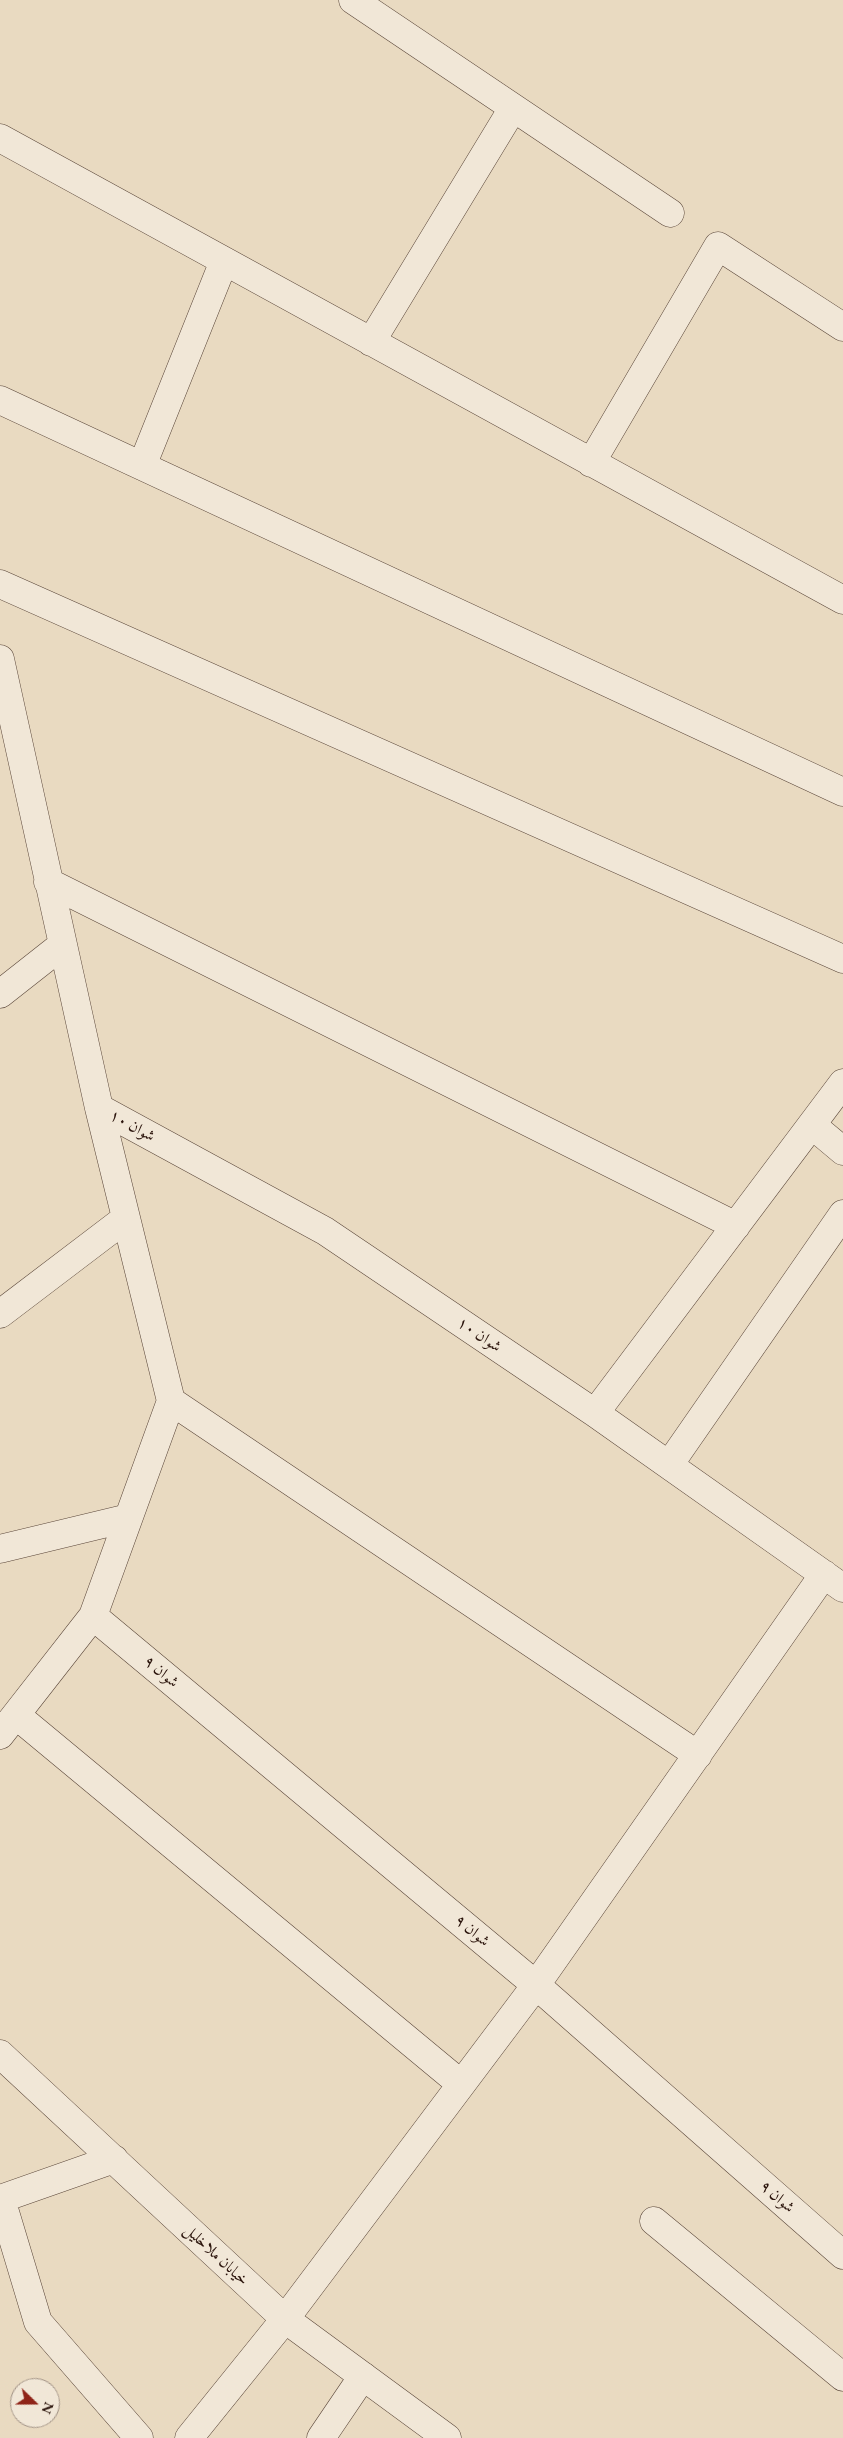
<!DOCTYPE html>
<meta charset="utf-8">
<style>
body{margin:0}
#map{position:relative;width:843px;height:2438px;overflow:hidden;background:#e9dac1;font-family:"EB Garamond",serif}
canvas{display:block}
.north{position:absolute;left:10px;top:2378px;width:50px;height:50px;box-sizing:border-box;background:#f1e7d7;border:1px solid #a29386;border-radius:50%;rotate:112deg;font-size:14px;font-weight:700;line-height:20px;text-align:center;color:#2b140c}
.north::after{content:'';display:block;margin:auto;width:18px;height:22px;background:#8f2418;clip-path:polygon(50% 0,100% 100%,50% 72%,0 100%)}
</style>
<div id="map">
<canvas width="843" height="2438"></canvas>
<div class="north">N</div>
</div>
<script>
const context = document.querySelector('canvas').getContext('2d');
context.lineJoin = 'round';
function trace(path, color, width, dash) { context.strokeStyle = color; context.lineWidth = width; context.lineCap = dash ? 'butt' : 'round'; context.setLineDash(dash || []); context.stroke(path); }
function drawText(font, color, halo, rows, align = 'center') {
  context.font = font + ' "EB Garamond",Amiri,serif'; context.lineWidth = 5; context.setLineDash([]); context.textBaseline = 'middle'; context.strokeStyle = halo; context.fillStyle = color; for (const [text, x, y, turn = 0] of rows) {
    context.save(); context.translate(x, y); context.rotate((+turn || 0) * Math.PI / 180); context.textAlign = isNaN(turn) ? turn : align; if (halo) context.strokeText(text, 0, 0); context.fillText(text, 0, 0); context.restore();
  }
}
const minor = new Path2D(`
 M353 0 670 213
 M0 138 843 600
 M371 342 513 108
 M0 400 843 792
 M591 463 718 246 843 327
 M142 466 224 261
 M0 584 843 959
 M0 659 99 1108 171 1401 93 1616 0 1735
 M48 882 736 1226
 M0 994 61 946
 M99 1108 325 1231 595 1413 843 1588
 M812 1125 843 1151
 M0 1314 125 1219
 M171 1401 698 1755
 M595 1413 843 1083
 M669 1465 843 1214
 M0 1549 128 1518
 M93 1616 536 1985 843 2255
 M16 1715 461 2084
 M0 2054 285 2319 447 2438
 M0 2199 114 2159
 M1 2199 38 2322 139 2438
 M654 2221 843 2377
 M189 2438 285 2319 536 1985 824 1574
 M321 2438 363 2376`);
trace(minor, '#5a4639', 29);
trace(minor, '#f1e7d7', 28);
drawText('16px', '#2b140c', '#f1e7d7', [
 ["شوان ۱۰",132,1126,29],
 ["شوان ۱۰",479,1335,34],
 ["شوان ۹",161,1672,40],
 ["شوان ۹",472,1931,40],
 ["شوان ۹",777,2197,41],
 ["خیابان ملاخلیل",216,2255,43]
]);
</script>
